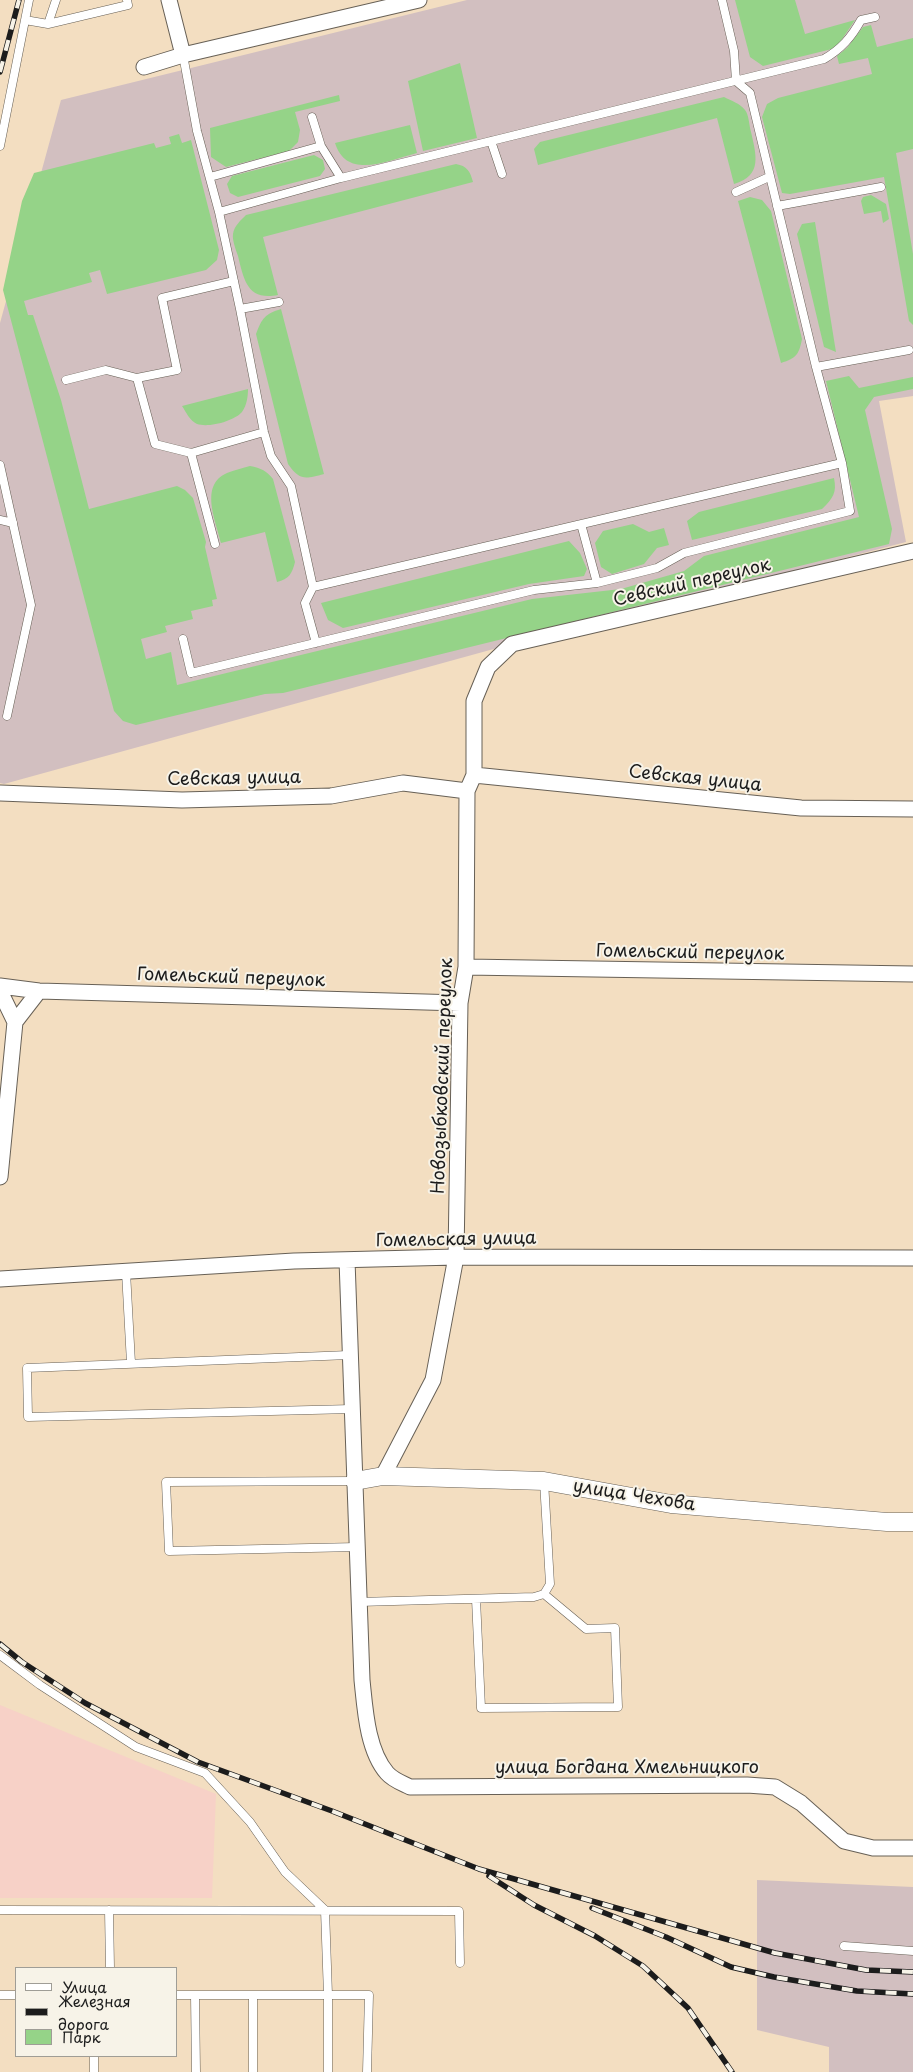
<!DOCTYPE html>
<meta charset="utf-8">
<style>
body{margin:0}
#map{position:relative;width:913px;height:2072px;overflow:hidden;background:#f3dec1;font-family:"Playpen Sans",sans-serif}
canvas{display:block}
.legend{position:absolute;left:15px;top:1967px;width:162px;height:90px;box-sizing:border-box;background:#f7f3e8;border:1px solid #9f9d96;margin:0;padding:6px 9px;list-style:none;font-size:15px;color:#1c1c1c}
.legend li{display:flex;align-items:center;gap:10px;height:25px}
.legend b{width:25px;border:1px solid #9f9d96}
</style>
<div id="map">
<canvas width="913" height="2072"></canvas>
<ul class="legend">
<li><b style="height:6px;background:#fff"></b>Улица</li>
<li><b style="height:6px;background:#1c1c1c"></b>Железная дорога</li>
<li><b style="height:14px;background:#95d388"></b>Парк</li>
</ul>
</div>
<script>
const context = document.querySelector('canvas').getContext('2d');
context.lineJoin = 'round';
function paint(path, color) { context.fillStyle = color; context.fill(path, 'evenodd'); }
function trace(path, color, width, dash) { context.strokeStyle = color; context.lineWidth = width; context.lineCap = dash ? 'butt' : 'round'; context.setLineDash(dash || []); context.stroke(path); }
function drawText(font, color, halo, rows, align = 'center') {
  context.font = font + ' "Playpen Sans",sans-serif'; context.lineWidth = 4; context.setLineDash([]); context.textBaseline = 'middle'; context.strokeStyle = halo; context.fillStyle = color; for (const [text, x, y, turn = 0] of rows) {
    context.save(); context.translate(x, y); context.rotate((+turn || 0) * Math.PI / 180); context.textAlign = isNaN(turn) ? turn : align; if (halo) context.strokeText(text, 0, 0); context.fillText(text, 0, 0); context.restore();
  }
}
paint(new Path2D(`
 M0 1705 216 1794 212 1898H0Z`), '#f7d1c7');
paint(new Path2D(`
 M467 0H913V396L879 401 906 542 490 650 4 784 0 783V323L61 100Z
 M757 1880 913 1887V2072H829V2047L757 2030Z`), '#d2bfc0');
paint(new Path2D(`
 M735 0H795L805 34 855 20 836 48 763 66 750 57Z
 M871 25 877 47 913 38V149L896 153 913 254V325L909 321 884 177 790 194 782 193 762 117 767 104 778 98 872 74 868 58 839 64 837 56 847 48 863 27Z
 M460 63 477 138 423 151 408 81Z
 M339 95 340 101 295 112 300 130 298 142 289 151 226 167 211 157 210 128Z
 M724 97C732 101 739 103 745 110 749 115 749 125 751 132 756 154 763 176 734 184L717 118 538 165 534 149 540 142Z
 M410 125 417 153C389 160 347 181 335 143Z
 M179 134 182 143 191 140 219 250 217 260 206 270 107 294 100 270 89 273 92 282 24 301 28 315H33L61 400 89 509 177 486 185 490 193 498 206 542 205 547 217 599 212 600 213 606 191 611 193 619 165 626 167 632 141 639 146 659 171 652 177 685 532 599 621 589 684 571 704 556 859 517 826 381 849 376 859 388 913 377V389L874 397 865 410 892 529 889 544 283 693 265 694 136 725 123 721 114 711 3 290 22 201 34 173 154 143 156 148 171 144 169 137Z
 M314 155 323 160 325 169 320 176 238 197 230 193 227 184 232 176Z
 M456 164C467 166 470 171 473 182L263 237 278 295C248 301 244 281 238 256 236 250 232 240 233 234 234 226 241 220 246 215Z
 M871 195 886 204 889 219 883 223 881 211 864 214 861 201 863 197Z
 M750 197 762 200 771 211 802 339C799 354 797 358 781 363L738 201Z
 M815 222 835 346 836 352 824 347 797 234 802 224Z
 M281 309 324 474C305 479 300 481 288 464L256 334C262 318 265 314 281 309Z
 M248 389C248 396 247 405 242 412 234 421 209 428 197 424 190 421 186 412 182 406Z
 M250 466C261 468 267 471 273 479L295 562C292 574 289 579 277 582L265 532 221 543C216 521 199 485 227 473 234 470 243 468 250 466Z
 M834 478C837 493 833 498 822 509L692 540 687 521 699 512Z
 M633 524 649 532 664 528 669 545 657 548 644 564 612 574 601 567 595 543 603 531Z
 M569 541 580 553 587 569 584 576 529 584 343 628 328 620 321 603Z`), '#95d388');
const service = new Path2D(`
 M25 20 48 24 128 5 127 0
 M48 24 56 0
 M183 55 197 131 219 212 240 309 264 432 271 456 291 486 313 587 305 603 316 643
 M312 117 321 146 341 178
 M491 141 502 174
 M0 146 29 0
 M210 177 321 146
 M736 192 769 177
 M777 206 881 187
 M219 212 341 178 824 59C841 49 851 38 861 20L875 17
 M234 281 162 298 177 370 137 378 155 444 191 453 264 432
 M240 309 279 302
 M816 367 909 350
 M66 380 106 370 137 378
 M191 453 215 544
 M0 465 31 605 7 716
 M0 520 13 523
 M581 524 597 583
 M313 587 842 463
 M183 639 191 673 534 590 597 583 657 568 684 553 850 511 842 463 816 367 750 93 736 81 734 51 722 0
 M126 1272 131 1363
 M349 1355 27 1368 28 1417 352 1409
 M355 1481 166 1482 169 1551 357 1547
 M476 1599 481 1708 618 1707 615 1628 586 1629 544 1594
 M359 1602 534 1597 544 1594 550 1584 544 1481
 M0 1655 40 1685 136 1747 205 1773 250 1822 285 1872 325 1910 328 1995V2072
 M0 1910 459 1911 460 1963
 M109 1910 110 1968
 M844 1946 913 1951
 M0 1995H16
 M176 1995H369L367 2072
 M195 1995 196 2072
 M253 1995V2072
 M94 2072V2056`);
const minor = new Path2D(`
 M169 0 183 55
 M144 67 183 55 419 0
 M474 775 801 808 913 809
 M0 793 182 800 331 796 403 783 467 791
 M466 967 913 974
 M0 986 39 991 460 1003
 M0 991 15 1022 0 1177
 M15 1022 39 991
 M347 1260 362 1680C365 1708 367 1750 387 1773 393 1780 402 1783 410 1787L747 1785 775 1787 801 1803 844 1841 873 1848H913
 M0 1279 294 1261 456 1257 913 1258
 M383 1476 433 1380 456 1257 460 1003 466 967 467 791 474 775V701L488 667 512 644 913 551`);
const tertiary = new Path2D(`
 M355 1481 383 1476 544 1481 671 1504 887 1522H913`);
trace(service, '#676056', 9);
trace(minor, '#676056', 17);
trace(tertiary, '#676056', 19);
trace(service, '#fff', 8);
trace(minor, '#fff', 15);
trace(tertiary, '#fff', 18);
const rail = new Path2D(`
 M0 72 19 0
 M0 1644 22 1662 85 1703 198 1762 332 1811 479 1869 775 1953 866 1970 913 1972
 M489 1876 534 1905 595 1936 643 1966 688 2008 732 2072
 M592 1908 666 1937 731 1967 774 1977 857 1991 913 1994`);
trace(rail, '#1c1c1c', 5.5);
trace(rail, '#f7f3e8', 4, [11]);
drawText('18px', '#1c1c1c', '#f7f3e8', [
 ["Севский переулок",692,583,-13],
 ["Севская улица",234,779,-1],
 ["Севская улица",695,779,6],
 ["Гомельский переулок",690,953,1],
 ["Гомельский переулок",231,978,2],
 ["Новозыбковский переулок",443,1076,-88],
 ["Гомельская улица",456,1240,-1],
 ["улица Чехова",634,1496,9],
 ["улица Богдана Хмельницкого",627,1768]
]);
</script>
